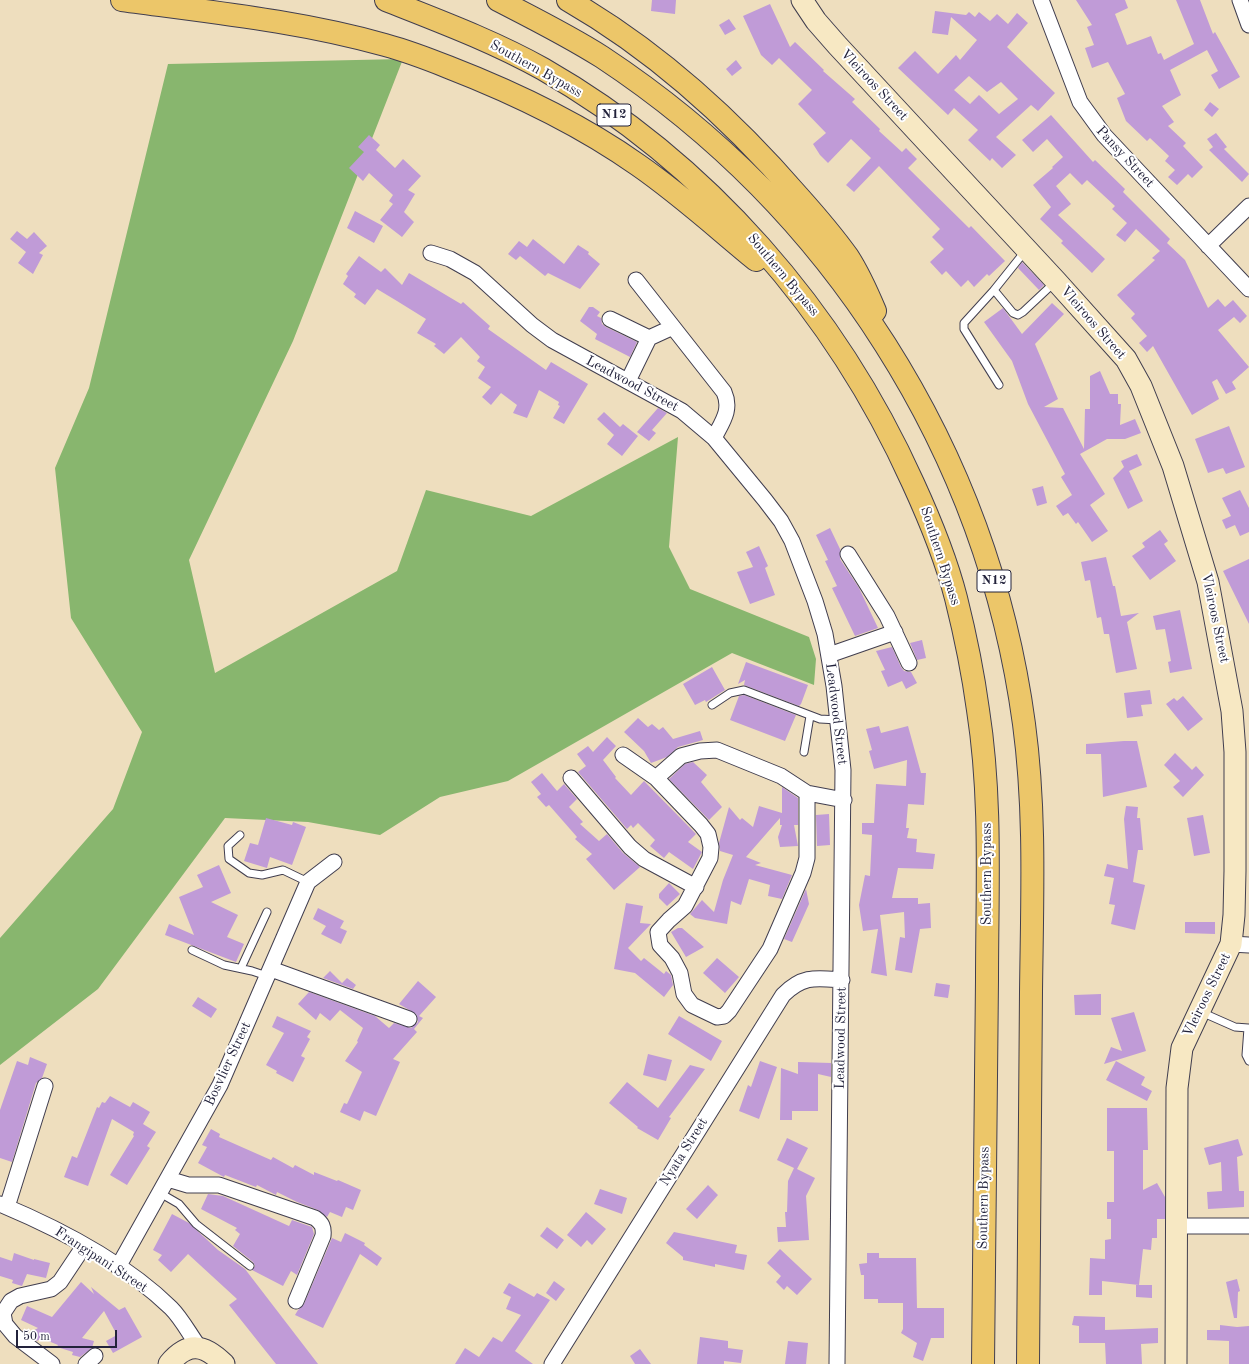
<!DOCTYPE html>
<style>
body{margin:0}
#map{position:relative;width:1249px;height:1364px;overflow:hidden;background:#eedebe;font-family:"Old Standard TT",serif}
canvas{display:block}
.scale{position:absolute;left:16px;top:1330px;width:101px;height:18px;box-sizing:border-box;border:2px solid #22223b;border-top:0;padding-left:5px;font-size:12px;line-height:14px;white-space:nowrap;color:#22223b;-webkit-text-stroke:3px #fff;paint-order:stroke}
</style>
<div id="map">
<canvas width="1249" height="1364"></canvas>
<div class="scale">50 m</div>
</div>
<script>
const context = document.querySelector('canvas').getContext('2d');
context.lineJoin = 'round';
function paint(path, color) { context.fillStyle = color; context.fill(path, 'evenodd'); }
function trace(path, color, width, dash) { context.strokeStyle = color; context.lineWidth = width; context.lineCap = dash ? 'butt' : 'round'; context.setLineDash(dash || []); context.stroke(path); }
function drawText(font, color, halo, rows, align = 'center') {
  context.font = font + ' "Old Standard TT",serif'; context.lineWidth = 4; context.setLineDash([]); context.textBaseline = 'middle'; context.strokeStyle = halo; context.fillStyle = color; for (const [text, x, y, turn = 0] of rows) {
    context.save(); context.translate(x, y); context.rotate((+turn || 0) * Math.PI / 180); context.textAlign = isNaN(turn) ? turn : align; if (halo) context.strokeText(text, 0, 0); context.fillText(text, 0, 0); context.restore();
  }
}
paint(new Path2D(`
 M403 59 293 341 189 560 215 673 397 571 426 490 531 516 678 437 669 547 690 589 809 637 816 659 814 685 732 653 508 781 440 797 380 835 308 822 225 818 98 989 0 1065V938L113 809 142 732 71 618 55 468 89 388 168 64Z`), '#88b66e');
paint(new Path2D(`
 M652 0H676L675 14 651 11Z
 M1076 0H1125L1128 8 1115 14 1127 45 1151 36 1158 54 1161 53 1164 60 1194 44 1176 0H1200L1213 34 1215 32 1240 77 1219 89 1211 75 1218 71 1207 50 1170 70 1181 95 1162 106 1174 122 1168 126 1186 143 1183 146 1203 167 1192 178 1188 174 1177 185 1168 177 1175 170 1165 161 1169 156 1150 138 1147 141 1126 121 1117 98 1125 94 1108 62 1092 68 1085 48 1094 45 1087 27 1092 25Z
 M770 4 790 47 795 42 824 70 823 71 855 99 852 102 880 129 879 131 902 152 906 148 917 159 908 168 969 228 971 226 1005 261 989 276 987 274 974 287 968 280 961 287 946 271 942 275 930 262 944 249 932 237 940 229 879 166 854 192 846 185 871 158 851 139 828 163 820 155 813 144 826 133 798 104 812 90 779 58 772 65 761 55 743 16Z
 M935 11 966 15 969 12 975 17 979 12 990 21 997 14 1008 24 1017 13 1028 23 1007 47 1055 93 1038 111 1031 105 996 137 1016 155 1002 168 992 158 990 161 968 140 978 130 954 108 948 115 898 68 915 51 938 74 956 55 960 60 977 40 951 17 948 35 932 33ZM969 76 987 92 1001 82 1018 99 999 114 979 95 970 104 954 90Z
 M729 19 736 29 725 35 719 25Z
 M736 60 742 68 732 76 726 69Z
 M1210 102 1219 109 1212 117 1204 110Z
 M1051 115 1093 162 1095 160 1125 189 1123 192 1170 239 1167 243 1185 260 1208 308 1218 299 1225 307 1233 300 1247 316 1240 323 1234 317 1218 330 1249 367 1232 382 1236 389 1226 394 1217 379 1212 382 1219 399 1192 415 1153 346 1147 352 1139 343 1147 336 1131 318 1135 314 1117 295 1155 260 1152 258 1160 251 1136 229 1125 242 1116 235 1127 223 1112 209 1115 206 1087 180 1082 185 1070 173 1056 186 1071 204 1058 215 1105 259 1092 273 1061 243 1063 241 1040 219 1051 207 1033 185 1053 168 1052 167 1063 157 1047 139 1033 152 1022 140Z
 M1216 133 1227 147 1224 149 1249 174 1242 182 1209 150 1213 147 1207 139Z
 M369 135 380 145 376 150 395 168 403 159 421 176 408 190 415 194 404 212 414 222 402 237 380 220 393 204 389 201 393 195 369 173 363 181 349 168 364 152 358 147Z
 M355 211 383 226 374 243 347 228Z
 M17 231 27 239 34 232 47 246 39 253 43 255 33 274 18 263 26 252 10 239Z
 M533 239 564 264 578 245 589 252 588 254 600 264 580 289 548 273 545 276 520 256 516 260 508 254 519 241 527 247Z
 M359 256 381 272 385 268 402 285 409 273 461 304 463 302 490 326 488 329 546 370 551 362 588 384 564 424 553 418 560 406 558 405 559 402 539 390 527 418 513 413 517 405 501 393 491 405 482 397 491 387 478 378 485 367 477 361 480 357 461 337 444 354 434 346 436 344 417 333 426 319 397 301 377 289 365 305 354 297 356 294 343 284 348 276 346 274Z
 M1022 262 1044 285 1039 290 1018 268Z
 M1052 303 1064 314 1035 344 1058 399 1044 407 1063 408 1084 449 1085 409H1090V376L1100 371 1110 394H1118V404H1121L1120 425 1135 419 1141 433 1125 439H1107L1080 454 1105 494 1090 505 1108 531 1092 542 1078 522 1076 524 1068 513 1063 516 1056 506 1072 495 1061 477 1065 474 1028 404 1012 361 984 322 1003 308 1022 334Z
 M589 307H593L600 312 597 316 601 318 602 324 606 327 637 342 630 357 595 339 597 334 580 321Z
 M658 408 667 413 652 430 656 433 649 441 637 432Z
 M604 412 620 427 623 424 638 436 622 456 607 444 614 435 597 419Z
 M1229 426 1245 467 1226 474 1223 468 1208 473 1195 439Z
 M1137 454 1142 465 1129 471 1143 501 1128 509 1113 478 1124 467 1121 461Z
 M1043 486 1047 503 1037 506 1032 489Z
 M1240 490 1249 508V532L1240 536 1235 525 1226 529 1222 520 1231 516 1222 498Z
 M830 528 840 549V559L859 588 878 628 855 636 832 588 837 586 825 561 828 560 816 535Z
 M1160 530 1168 541 1164 544 1176 561 1150 580 1132 556 1145 547 1142 543Z
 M759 546 768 566 765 568 775 595 750 604 737 572 753 567 746 552Z
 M1106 557 1113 586H1115L1121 616 1139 613 1127 622 1137 669 1116 673 1109 634H1104L1101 617 1097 618 1090 580 1085 581 1081 562Z
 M1249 559V624L1223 571Z
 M1180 610 1192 669 1170 673 1168 662 1171 661 1165 629 1156 630 1153 616Z
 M922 640 926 658 917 660 910 643Z
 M892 647 901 667 904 671 911 672 917 683 906 689 902 681 888 687 881 671 885 670 876 651Z
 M746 662 808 685 801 704 799 706 744 685 745 680 738 684Z
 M712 667 725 690 706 702 705 700 695 705 683 684Z
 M1150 690 1152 704 1141 705 1143 716 1127 718 1124 693Z
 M744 695 796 715 785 741 730 720 739 696Z
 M1183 696 1203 719 1188 731 1166 704 1174 698 1177 701Z
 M638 718 648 727 652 724 659 730 663 727 673 739 700 731 703 740 678 747 667 757 651 763 644 751 624 732Z
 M879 726 881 733 908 726 921 773H926L924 805 908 804 906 828H909L907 838 917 839 916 852 935 854 933 869 898 868 892 898H918V904L930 903 931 928 920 929 912 973 895 970 900 937 905 938 904 912 880 915 887 976 871 973 878 929 863 931 859 905 865 875 870 876 872 835 862 834V823H874L876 784 906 786 907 760 874 769 869 751 872 750 866 729Z
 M607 737 616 746 603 760 616 777 615 778 631 795 644 781 696 834 688 842 702 852 693 869 669 852 664 858 650 846 655 840 638 823 633 828 631 825 627 829 578 772 586 766 577 754 588 746 593 752Z
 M1124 741H1137L1147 787 1103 797 1101 754H1086V744Z
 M1175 753 1192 770 1196 766 1204 775 1183 797 1173 787 1180 781 1164 765Z
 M693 762 707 775 701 782 722 807 709 820 669 779 685 764Z
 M542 773 557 791 564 784 577 799 569 807 583 822 580 824 599 841 607 834 623 853 640 867 614 890 586 859 592 854 575 839 577 837 549 805 546 807 537 797 541 794 531 782Z
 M782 787 798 798V825H794L798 846 780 847 778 837 782 825H780V818L746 857 761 863 755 865 792 875 782 899 768 896 770 885 749 879 741 905 731 901 727 924 695 918 690 914 702 900 714 912 723 880 733 855 720 851 719 843 729 807 740 820 742 818 753 827 759 806 782 813Z
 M1126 806 1138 807 1137 818H1140L1143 850H1138L1133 882 1145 885 1135 930 1111 924 1115 905 1109 904 1114 878 1104 876 1107 864 1128 869 1124 819Z
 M829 814 830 845 817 846 816 815Z
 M1203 815 1210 853 1194 856 1187 818Z
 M266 818 292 825 293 822 306 827 292 865 270 857 267 868 244 861 250 843 258 845Z
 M219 865 231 893 211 902 238 915 227 937 244 944 236 962 165 935 169 924 194 935 179 897 203 887 197 875Z
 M669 883 680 894 667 906 659 898V894Z
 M806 889 809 904 792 942 784 939Z
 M626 903 643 906 640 923 651 924 628 948 641 961 644 958 664 974 666 971 671 975 673 985 664 997 635 973 614 969Z
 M318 908 344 921 340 928 347 931 341 944 321 934 326 926 313 919Z
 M1185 922H1215V934L1185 933Z
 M678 928H682L704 947 686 957 671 932Z
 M717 958 739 977 725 993 703 973Z
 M330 971 342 983 347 978 356 985 353 989 323 978Z
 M418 981 436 997 419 1016 423 1018 414 1029 417 1032 393 1059 400 1062 376 1116 364 1111 360 1121 340 1112 344 1103 347 1104 362 1072 345 1061 358 1042 357 1041 363 1028 340 1010 330 1021 320 1013 316 1020 298 1004 309 992 375 1016 389 1028 394 1023 411 1028 418 1022 416 1014 399 1004Z
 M936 983 950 985 948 998 934 996Z
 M1101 994V1015H1075L1074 995Z
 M198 997 217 1009 211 1018 192 1006Z
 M1134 1012 1146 1051 1104 1064 1111 1047 1122 1051 1111 1018Z
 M277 1016 311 1031 307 1037 310 1039 301 1056 305 1058 293 1082 276 1073 277 1071 266 1065 284 1033 272 1027Z
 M679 1016 722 1041 711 1061 668 1034Z
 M648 1054 672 1060 666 1081 643 1075Z
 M30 1057 47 1064 42 1078 36 1083 12 1162 0 1158V1110L17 1061 28 1065Z
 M760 1061 777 1067 759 1119 739 1111 748 1085 751 1087Z
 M1116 1061 1145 1077 1141 1085 1152 1091 1147 1101 1106 1080Z
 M798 1062 831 1063V1077L818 1074V1111H792V1120H780L781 1068 798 1074Z
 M690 1065 705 1069 669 1117 671 1118 658 1140 637 1128 638 1127 609 1103 627 1082 658 1108Z
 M110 1096 130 1107 133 1102 150 1112 143 1124 156 1132 147 1146 150 1148 127 1185 110 1175 134 1136 133 1135 134 1132 112 1119 88 1186 64 1177 72 1156 77 1158 97 1107 99 1108 102 1102 105 1103Z
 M1107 1108H1147L1148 1150H1143V1190L1157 1183 1165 1197V1219H1157V1238H1152L1151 1250 1143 1249 1139 1285 1102 1281V1295H1089L1090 1258 1105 1259V1240L1111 1239V1219H1107V1202H1114V1151H1107Z
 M211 1129 220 1134 219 1137 271 1160 273 1157 293 1168 295 1165 314 1175V1172L337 1181 338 1180 361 1190 353 1210 346 1207 342 1217 330 1212 327 1217 318 1210 297 1202 277 1192 276 1195 257 1185 256 1187 225 1175 224 1177 198 1163 207 1147 202 1145Z
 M787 1138 808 1148 797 1169 815 1178 806 1196 809 1240 778 1242 777 1227H786L785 1212H787L788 1181 794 1168 777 1160Z
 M1238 1139 1243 1155 1237 1157 1239 1191H1244V1207L1208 1209 1207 1192 1222 1191 1221 1162 1209 1165 1204 1148Z
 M708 1185 718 1195 697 1219 686 1209Z
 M600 1189 627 1198 622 1214 594 1204Z
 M208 1194 223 1196 289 1226 292 1220 312 1227 314 1234 297 1275 291 1271 283 1286 252 1270 255 1266 253 1262 233 1246 240 1234 235 1230 237 1228 201 1209Z
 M586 1212 606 1229 592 1245 587 1240 581 1247 567 1235Z
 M172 1214 189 1223 218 1250 245 1269 318 1364H276L229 1305 237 1299 188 1254 171 1272 158 1260 162 1255 153 1250Z
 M547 1227 564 1240 557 1249 540 1236Z
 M674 1232 737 1245 735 1253 747 1255 744 1270 715 1264V1267L683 1260V1257L666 1243Z
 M345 1233 365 1243 364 1245 382 1258 377 1266 360 1254 323 1328 295 1315 298 1310 304 1304 332 1238 341 1242Z
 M780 1249 812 1279 797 1295 787 1286 784 1290 776 1282 781 1276 767 1263Z
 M14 1253 34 1260V1259L50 1263 46 1278 27 1274 22 1286 12 1283 13 1280 0 1276V1257L12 1261Z
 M867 1253H879V1258H916L917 1308H944V1338H931L923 1361 913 1357 917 1343 901 1333 903 1329V1303H878V1299H864V1275H861L859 1264 867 1263Z
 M1237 1279 1240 1291 1238 1292 1237 1318H1234L1226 1282Z
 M554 1281 565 1289 556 1301 546 1293Z
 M81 1282 94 1294 91 1287 119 1310 125 1307 142 1337 113 1353 106 1341 117 1335 104 1311 82 1338 94 1341 92 1348 80 1357 72 1355 73 1352 57 1347 58 1345 41 1338 37 1341 28 1334 38 1328 21 1320 27 1306 52 1317Z
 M509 1283 534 1297 537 1293 550 1300 515 1351 533 1364H455L465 1348 479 1357 493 1337 502 1342 521 1315 506 1309 511 1297 503 1293Z
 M1136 1285H1152V1298L1136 1297Z
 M1074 1316 1105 1317V1330L1158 1328V1343L1141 1344 1142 1364H1106L1105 1343H1079V1326L1072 1325Z
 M1220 1325 1237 1327 1249 1326V1364H1229V1341L1207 1340V1330H1220Z
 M700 1337 728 1341V1348L743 1350 741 1363 724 1361V1364H697Z
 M788 1341 808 1343 806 1364H785Z
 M640 1349 651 1364H635L630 1356Z`), '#c09bd7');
const lane = new Path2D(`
 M1026 250 994 290 1013 313 1018 315 1023 312 1055 282
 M994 290 964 323V329L999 385
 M712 705 730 693 744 690 820 719 838 720
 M804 752 810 716
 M240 835 228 846 229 859 249 873 262 875 283 870 308 882
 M192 950 224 965 252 971 267 976
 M241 968 267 912
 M1201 1012 1235 1027 1248 1028 1246 1055 1249 1061
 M160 1193 179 1204 196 1224 250 1266`);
const street = new Path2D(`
 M1041 0 1080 102 1104 135 1249 289
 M1240 0 1249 25
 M1208 246 1249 206
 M431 253 450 259 475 273 532 325 552 340 682 411 714 438 765 500 781 521 792 541 815 601 825 634 834 686 843 770 837 1364
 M636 280 724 392C732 410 722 422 714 438
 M610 319 649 338 673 327
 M628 381 649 338
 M848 554 887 616 909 663
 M829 655 895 632
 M623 755 656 778 701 825 708 834 711 847 710 858 685 906 669 920 658 932 660 945 672 958 680 973 684 994 692 1005 717 1017 724 1016 729 1011 770 949 803 873 807 858V793
 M571 778 630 847 644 859 696 887
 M656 778 681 756 700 751 717 750 781 776 807 793 844 800
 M1231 944 1249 945
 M271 969 409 1019
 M168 1179 188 1185H219L315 1218C322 1223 324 1227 323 1236L296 1301
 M0 1204C60 1229 124 1262 171 1308 182 1319 190 1335 199 1347
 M7 1207 45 1086
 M1177 1226H1249
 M118 1267 220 1085 308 882 334 862
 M52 1364 15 1336 5 1324 3 1313 11 1301 20 1296 51 1289 60 1282 84 1246
 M86 1364 95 1356
 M552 1364 783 995C803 975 816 978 842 980`);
const secondary = new Path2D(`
 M802 0 816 21 837 45 1056 281 1126 359 1141 386 1173 466 1208 582 1232 711 1235 752V871L1234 915 1231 944 1182 1048 1177 1088 1176 1364
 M169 1364C188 1341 204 1344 224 1364`);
const highway = new Path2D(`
 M122 0C210 12 300 21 385 45 407 51 428 59 448 67 515 93 580 124 638 165 680 194 717 228 756 260
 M386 0C439 21 493 41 543 69 707 163 836 312 913 483 930 520 946 559 956 598 965 634 973 673 978 710 992 799 987 890 987 980 985 1108 984 1236 983 1364
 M498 0C533 18 569 36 602 57 832 209 987 450 1024 724 1036 813 1032 903 1031 992 1030 1116 1029 1240 1028 1364
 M568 0C655 50 733 121 798 196 815 215 833 236 848 257 859 274 867 292 875 311`);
trace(lane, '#413e4f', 9);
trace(street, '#413e4f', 17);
trace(secondary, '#413e4f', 23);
trace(highway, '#413e4f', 24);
trace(lane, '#fff', 7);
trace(street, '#fff', 15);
trace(secondary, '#f7e8c3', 21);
trace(highway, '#ecc669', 22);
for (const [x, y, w] of [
 [614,115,34],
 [994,581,34]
]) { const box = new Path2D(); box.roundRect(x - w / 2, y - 11, w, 22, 3); context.fillStyle = '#fff'; context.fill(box); trace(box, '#22223b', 1); }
drawText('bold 13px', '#22223b', null, [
 ["N12",614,115],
 ["N12",994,581]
]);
drawText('14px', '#22223b', '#fff', [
 ["Southern Bypass",536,69,29],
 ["Vleiroos Street",874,85,47],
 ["Pansy Street",1125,157,47],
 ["Southern Bypass",783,275,50],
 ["Vleiroos Street",1093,323,49],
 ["Leadwood Street",632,384,28],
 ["Southern Bypass",940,556,72],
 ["Vleiroos Street",1215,618,78],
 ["Leadwood Street",836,714,83],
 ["Southern Bypass",987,874,-90],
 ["Vleiroos Street",1207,995,-64],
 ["Leadwood Street",841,1038,-89],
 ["Bosvlier Street",228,1064,-65],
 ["Nyata Street",684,1152,-58],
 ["Southern Bypass",984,1198,-89],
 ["Frangipani Street",101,1260,33]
]);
</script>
